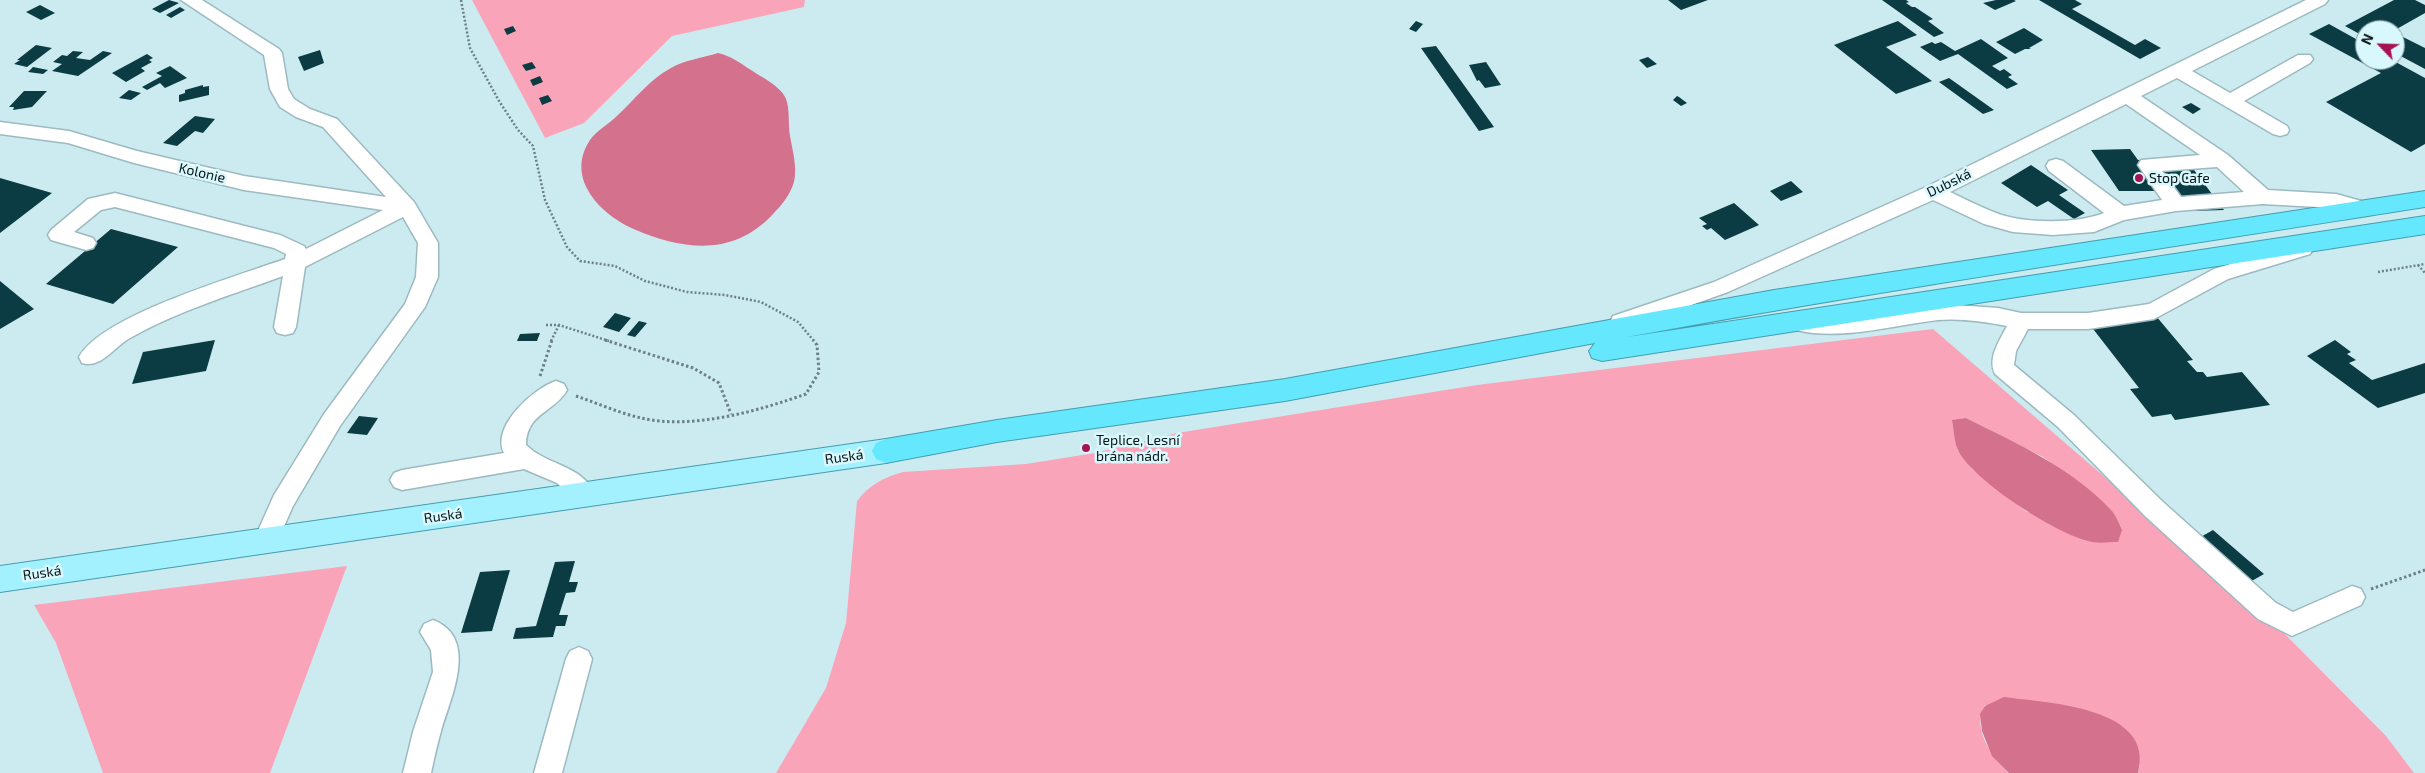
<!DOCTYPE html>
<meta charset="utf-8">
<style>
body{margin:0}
#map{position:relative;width:2425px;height:773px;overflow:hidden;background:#ccebf1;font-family:"Exo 2",sans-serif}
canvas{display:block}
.north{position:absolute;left:2355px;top:20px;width:50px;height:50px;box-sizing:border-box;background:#d9f8fe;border:1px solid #869da1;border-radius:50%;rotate:294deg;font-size:14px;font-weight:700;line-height:20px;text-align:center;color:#091416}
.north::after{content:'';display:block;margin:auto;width:18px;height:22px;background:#a51351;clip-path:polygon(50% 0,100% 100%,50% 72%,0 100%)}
</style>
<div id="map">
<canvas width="2425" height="773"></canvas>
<div class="north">N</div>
</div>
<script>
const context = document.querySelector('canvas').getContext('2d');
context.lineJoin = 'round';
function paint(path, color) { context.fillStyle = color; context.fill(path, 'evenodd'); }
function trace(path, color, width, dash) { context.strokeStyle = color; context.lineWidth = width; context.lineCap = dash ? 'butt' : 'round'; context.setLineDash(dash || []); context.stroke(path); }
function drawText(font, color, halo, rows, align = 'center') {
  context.font = font + ' "Exo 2",sans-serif'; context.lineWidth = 5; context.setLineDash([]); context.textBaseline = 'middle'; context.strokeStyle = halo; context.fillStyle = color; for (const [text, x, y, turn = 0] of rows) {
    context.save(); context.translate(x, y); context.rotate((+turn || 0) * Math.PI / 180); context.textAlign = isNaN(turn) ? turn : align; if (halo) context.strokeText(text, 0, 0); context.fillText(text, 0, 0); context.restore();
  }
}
paint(new Path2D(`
 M472 0H805L804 7 672 36 584 123 545 138Z
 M1933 329 2273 622 2386 736 2414 773H2138L2140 765 1985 705C1971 730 1992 756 2009 773H776L826 688 846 623 857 501C869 485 883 478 903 472L1026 464 1095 453 1177 433 1477 385ZM1966 418 2043 457 2088 490 2027 512 1973 470 1957 449Z
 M347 566 270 773H103L56 643 34 605Z`), '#faa4ba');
paint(new Path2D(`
 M718 53C731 56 740 63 751 70 761 77 781 86 786 99 790 109 788 125 790 136 792 148 796 162 795 174 795 188 784 203 774 213 735 256 686 251 636 230 602 216 564 179 590 140 596 131 609 124 618 115 635 99 650 79 671 68 684 60 703 58 718 53Z
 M1966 418C2016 443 2072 468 2111 510 2116 515 2119 524 2122 530L2118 542C2109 542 2097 544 2088 541 2055 533 1972 480 1958 450 1954 442 1954 429 1952 420Z
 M2004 697C2045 703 2156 706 2138 773H2009L1992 756 1982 731 1980 714 1985 706Z`), '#d4718d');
paint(new Path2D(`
 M169 0 179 3 160 13 152 9Z
 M1668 0H1708L1681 10Z
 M1882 0H1906L1909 2 1906 3 1912 7H1915L1933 19 1928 21 1944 33 1934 37Z
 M1996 0H2014L2016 1 1995 10 1983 3Z
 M2039 0H2075L2082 4 2072 9 2135 45 2145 39 2161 48 2140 59Z
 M2394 0H2415L2425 5V13L2395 30H2365V37L2345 26Z
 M40 5 55 13 41 20 26 12Z
 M180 7 185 10 171 18 166 15Z
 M1416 21 1423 24 1416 32 1409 29Z
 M1898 21 1917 35 1886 47 1932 81 1896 94 1834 45Z
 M2329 24 2365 44V60H2392L2425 78V144L2411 152 2326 102 2381 73 2309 34Z
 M513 26 516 31 507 35 504 29Z
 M2024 28 2043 40 2029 48 2031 49H2025L2015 54 1996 42Z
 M2403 37 2425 48V69L2395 53V41Z
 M1981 39 2008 58 1992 66 2000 71 2004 69 2012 75 2008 77 2018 84 2007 89 1958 54 1940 61 1920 47 1932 42 1935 44 1941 42 1955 51Z
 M36 45 52 48 27 67 14 64 20 60H17Z
 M1436 46 1494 127 1479 131 1421 48Z
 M320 50 324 63 304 71 298 57Z
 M73 51 83 52 76 58 90 60 103 51 112 53 78 76 52 71 62 64 53 62 62 55 67 56Z
 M147 54 153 58 149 60 152 62 141 68 145 71 126 82 112 73Z
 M1648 57 1657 64 1647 68 1639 60Z
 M532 62 536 68 526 71 522 65Z
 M1486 62 1501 85 1485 88 1479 80 1477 81 1469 65Z
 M170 66 187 78 165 88 160 83 147 90 142 87 162 76 156 73Z
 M33 67 48 70 43 74 28 72Z
 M540 76 543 82 533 86 530 80Z
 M1949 78 1994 110 1983 114 1939 82Z
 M203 85V87L209 86V95L179 102V95L185 93V90Z
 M129 90 141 93 131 100 119 98Z
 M24 91H47L32 107 13 110 14 107H9Z
 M548 95 552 101 542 105 539 98Z
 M1677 96 1679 97 1687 103 1681 106 1673 100Z
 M2191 103 2201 109 2193 114 2182 107Z
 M195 116 215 119 203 133 195 131 177 146 163 143Z
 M2130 149 2138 160 2185 158 2224 210 2191 211 2175 191H2119L2091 150Z
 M2031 165 2068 190 2059 195 2085 213 2074 219 2048 201 2037 207 2001 183Z
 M0 178 52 193 0 233Z
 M1791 181 1803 192 1781 201 1770 191Z
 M1734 203 1759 225 1725 240 1711 228 1707 230 1702 226 1707 224 1699 218Z
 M111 229 178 247 113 304 46 284Z
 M0 281 34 309 0 329Z
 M615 313 631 318 619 332 603 327Z
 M2156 316 2193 360 2187 361 2197 372H2203L2207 377 2242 372 2270 405 2175 420 2171 414 2152 417 2130 389 2139 388 2090 325Z
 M639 321 647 323 635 337 627 335Z
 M540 333 537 341H517L520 334Z
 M215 340 206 371 132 384 143 352Z
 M2335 340 2351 352 2347 354 2356 360 2349 363 2372 380 2425 363V393L2378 408 2307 356Z
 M359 416 378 418 367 435 347 433Z
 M2213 530 2264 574 2250 582 2199 538Z
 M575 561 569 582H578L575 592 566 593 559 615H568L565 626H556L553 637 513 639 516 628 536 626 555 562Z
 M510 570 492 631 461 633 480 572Z`), '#0b3c44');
const minor = new Path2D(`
 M181 0H202L279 49 282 53 288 89 294 99 310 109 337 119 414 202 438 243V277L425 307 340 426 293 506 274 549 265 552 256 549 253 542 274 495 324 414 405 304 416 277 418 243 403 217 305 267 296 327 293 333 285 335 277 333 274 327 283 276C231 295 178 311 130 338 115 346 101 369 82 363L79 357C102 315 238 276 285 259L286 254 274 248 115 207 101 210 74 232 93 238 96 243 93 248 86 250 51 240 48 235 51 230 88 199 115 193 280 235 304 246 306 249 383 210 244 190 134 163 68 143 0 134V122L69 131 137 151 244 176 386 197 323 127 296 117 280 107 270 89 264 55Z
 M2306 0H2328L2325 4 2192 71 2230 93 2298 55H2310L2313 59 2310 63 2244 101 2287 126 2289 130 2287 134 2280 136 2273 134 2177 78 2141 96 2228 155 2268 190 2336 194 2372 204 2375 209 2372 214 2365 216 2336 208 2263 204 2176 211 2124 220 2094 232 2053 235 2013 232 1984 224 1933 200 1728 292 1621 330 1613 328 1610 322 1613 316 1714 282 1926 187ZM2126 104 2200 155 2141 160 2138 165 2162 200 2124 206 2063 161 2056 159 2049 161 2046 166 2049 171 2104 213C2077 224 2024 224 1996 213 1981 207 1965 199 1950 192ZM2217 167 2244 192 2181 197 2162 171Z
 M2303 242 2310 244 2313 249 2310 254 2228 279 2154 319 2088 329H2028L2016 351 2014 365 2074 415 2163 502 2276 603 2293 612 2352 586 2361 589 2365 597 2361 605 2292 636 2258 619 2145 516 2058 427 1995 374C1987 358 2000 340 2007 326 1987 322 1960 318 1938 320 1893 325 1837 342 1793 329L1790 323 1793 317 1801 315 1833 318 1941 304 1998 308 2021 313H2088L2149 304 2214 269Z
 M556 381 564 384 567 390C555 412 526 413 526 445 549 467 580 463 597 496L593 503 585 506 577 503 557 483 524 469 402 490 394 487 390 480 394 473 402 470 504 453C491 426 534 388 556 381Z
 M433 620C480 638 450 699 441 731 437 745 434 759 431 773H403L413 732 433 672 431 650 420 632 424 624Z
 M579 647 588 651 592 659 562 773H534L566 659 570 651Z`);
const major = new Path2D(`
 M886 439 896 443 900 451 896 459 886 463 0 592V566Z`);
const highway = new Path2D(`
 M2425 191V207C2159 249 1892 288 1627 337L2425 216V234L1602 361 1592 358 1589 351 1595 343 1285 401 997 442 886 463 876 459 872 451 876 443 886 439 997 420 1285 379 1774 290Z`);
trace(minor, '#9cbac0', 3);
trace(major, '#459dad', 2);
trace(highway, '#459dad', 2);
trace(new Path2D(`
 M461 0 470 48 499 101 518 130 533 146 545 200 567 247 580 261 615 266 645 281 687 292 725 295 761 302 798 322 814 341
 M2418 265 2425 273
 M2378 272 2425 264
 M546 325H559L609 341
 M551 341 559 325`), '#6c8185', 2.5, [2, 2]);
trace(new Path2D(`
 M605 340 693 368 719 383 731 414
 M540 376 552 340
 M576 396C597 403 619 413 641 418 692 430 758 411 806 394L819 372 817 345 813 340
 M2371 589 2425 570`), '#6c8185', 3, [2.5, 2.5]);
paint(minor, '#fff');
paint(major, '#a3f1fe');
paint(highway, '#65e7fe');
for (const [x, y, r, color] of [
 [2139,178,5,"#a51351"],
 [1086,448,5,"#a51351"]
]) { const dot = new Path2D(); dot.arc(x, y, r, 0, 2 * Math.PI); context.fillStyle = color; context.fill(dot); trace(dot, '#d9f8fe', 2); }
drawText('14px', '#091416', '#d9f8fe', [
 ["Kolonie",202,173,13],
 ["Dubská",1949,183,-26],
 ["Ruská",844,457,-8],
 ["Ruská",443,516,-8],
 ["Ruská",42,573,-8]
]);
drawText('14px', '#091416', '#d9f8fe', [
 ["Stop Cafe",2149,178],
 ["Teplice, Lesní",1096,440],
 ["brána nádr.",1096,456]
], 'left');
</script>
